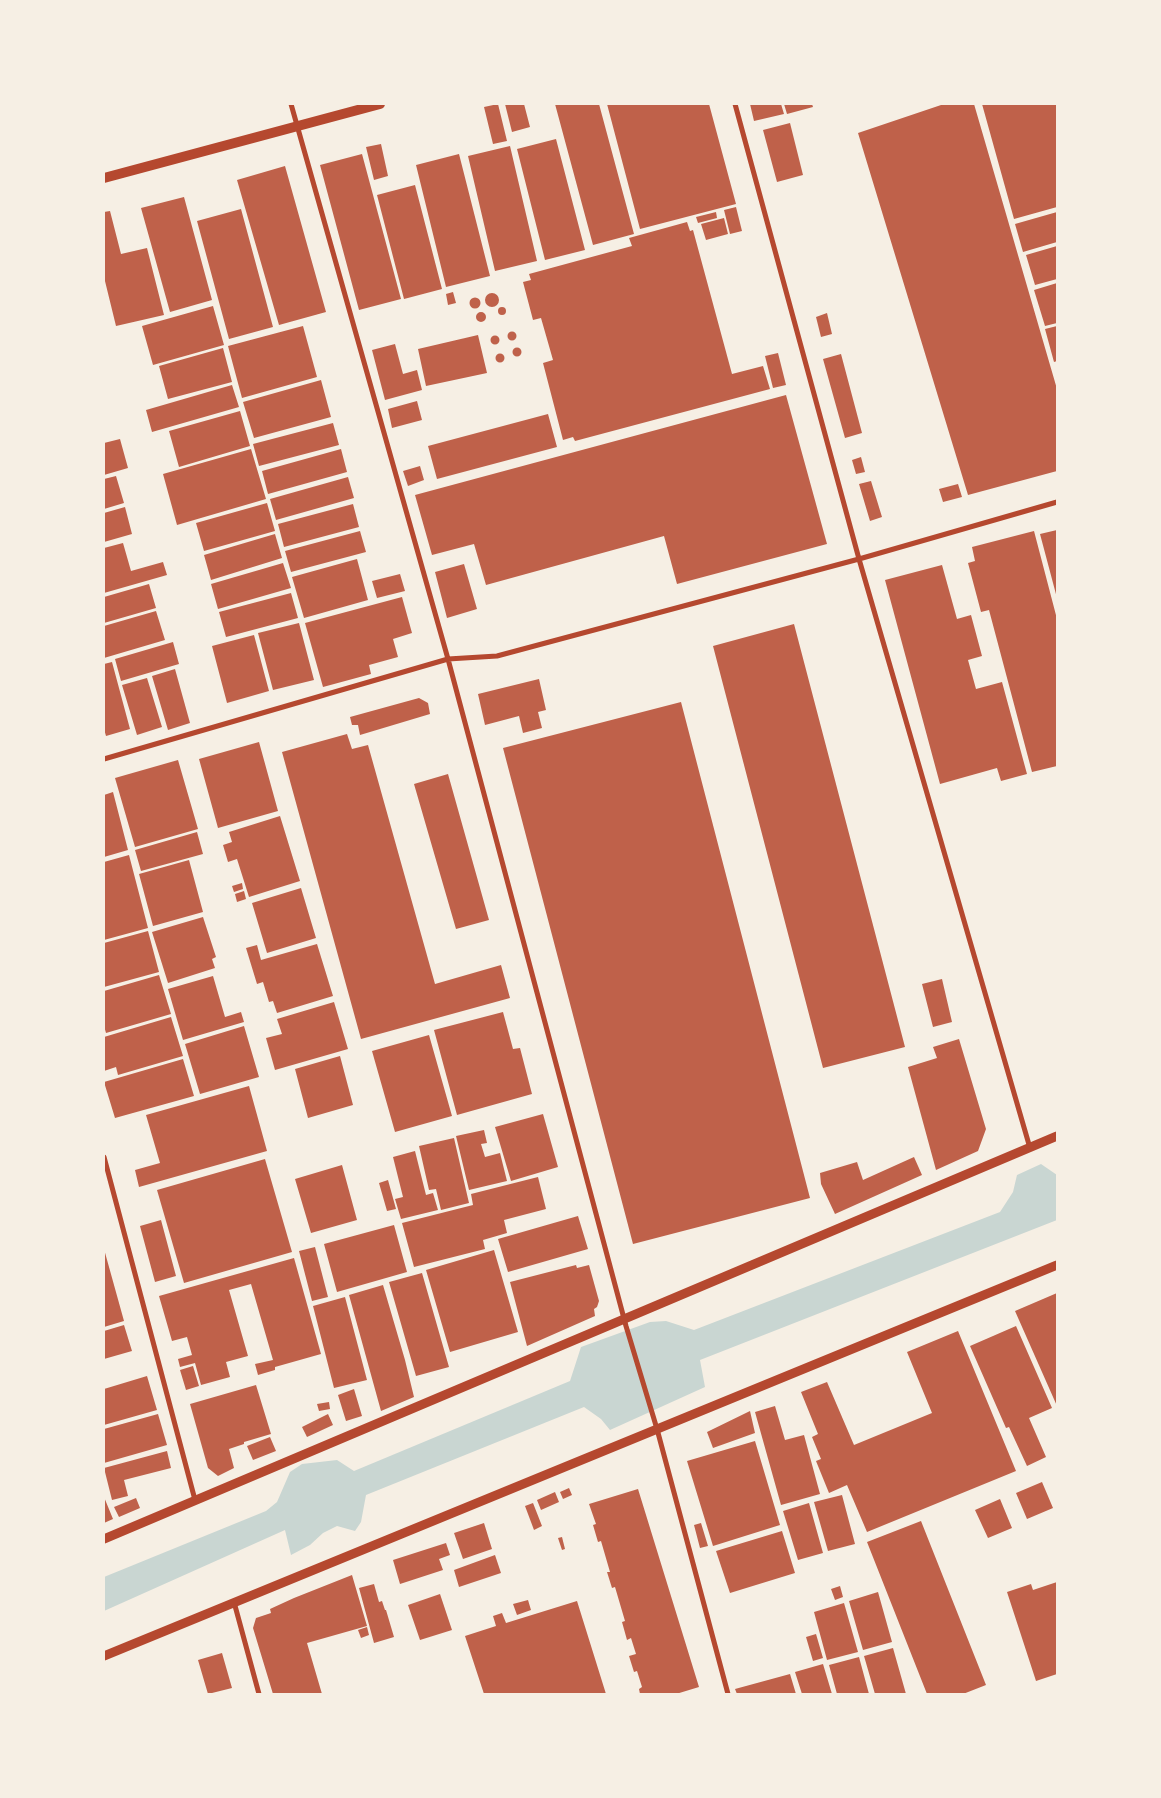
<!DOCTYPE html>
<style>
body{margin:0}
#map{position:relative;width:1161px;height:1798px;overflow:hidden;background:#f6efe4;font-family:Rubik,sans-serif}
canvas{display:block}
.frame{position:absolute;inset:0;border:105px solid #f6efe4;pointer-events:none}
</style>
<div id="map">
<canvas width="1161" height="1798"></canvas>
<div class="frame"></div>
</div>
<script>
const context = document.querySelector('canvas').getContext('2d');
context.lineJoin = 'round';
function paint(path, color) { context.fillStyle = color; context.fill(path, 'evenodd'); }
function trace(path, color, width, dash) { context.strokeStyle = color; context.lineWidth = width; context.lineCap = dash ? 'butt' : 'round'; context.setLineDash(dash || []); context.stroke(path); }
paint(new Path2D(`
 M1041 1164 1057 1175V1220L700 1360 705 1387 610 1430 601 1419 584 1407 366 1495 361 1522 355 1531 337 1526 323 1533 310 1545 291 1555 285 1530 104 1611V1577L266 1511 277 1502 290 1472 302 1464 337 1460 354 1471 570 1381 581 1347 650 1322 666 1321 694 1330 1000 1212 1013 1192 1017 1175Z`), '#c9d6d2');
paint(new Path2D(`
 M498 104 507 141 493 144 484 107Z
 M505 104H524L530 127 512 132Z
 M555 104H599L634 234 593 245Z
 M607 104H709L736 204 640 229Z
 M750 104H781L784 114 754 121Z
 M784 104H812L813 107 787 114Z
 M944 104H974L1057 389V471L968 495 858 133Z
 M982 104H1057V207L1014 219Z
 M790 123 803 175 777 182 763 130Z
 M556 139 585 250 545 260 517 149Z
 M381 144 388 176 374 180 366 147Z
 M510 146 537 261 495 271 468 156Z
 M362 154 401 299 359 310 320 165Z
 M459 154 490 276 446 287 416 165Z
 M285 166 326 312 279 325 237 180Z
 M415 185 442 289 404 299 377 195Z
 M184 197 212 300 170 312 141 208Z
 M736 207 742 231 730 234 724 210Z
 M241 209 273 327 229 339 197 221Z
 M110 211 121 254 147 248 164 315 116 326 104 277V212Z
 M716 212 717 218 698 223 696 217Z
 M1057 212V242L1023 252 1015 224Z
 M724 218 728 234 706 240 701 224Z
 M687 222 690 231 693 230 732 374 763 366 770 389 575 441 573 437 563 440 543 363 553 360 541 318 533 320 523 282 531 280 529 274 632 246 629 238Z
 M1057 246V279L1035 285 1026 255Z
 M1057 283V323L1045 326 1034 290Z
 M453 292 456 303 448 305 446 294Z
 M485 300a7 7 0 1 1 14 0a7 7 0 1 1-14 0Z
 M469.5 303a5.5 5.5 0 1 1 11 0a5.5 5.5 0 1 1-11 0Z
 M213 306 224 345 153 365 142 326Z
 M498 311a4 4 0 1 1 8 0a4 4 0 1 1-8 0Z
 M476 317a5 5 0 1 1 10 0a5 5 0 1 1-10 0Z
 M827 313 832 334 821 337 816 317Z
 M303 326 317 377 242 398 228 346Z
 M1057 326V361L1054 362 1045 329Z
 M507.5 336a4.5 4.5 0 1 1 9 0a4.5 4.5 0 1 1-9 0Z
 M478 335 487 373 426 386 418 349Z
 M490.5 340a4.5 4.5 0 1 1 9 0a4.5 4.5 0 1 1-9 0Z
 M395 344 403 374 417 370 422 390 385 400 372 350Z
 M512.5 352a4.5 4.5 0 1 1 9 0a4.5 4.5 0 1 1-9 0Z
 M223 348 232 382 168 399 159 366Z
 M778 353 786 385 773 388 765 356Z
 M495.5 358a4.5 4.5 0 1 1 9 0a4.5 4.5 0 1 1-9 0Z
 M841 354 862 433 845 438 823 359Z
 M321 380 331 417 254 438 243 402Z
 M232 385 239 407 152 432 146 410Z
 M786 395 827 544 677 584 664 536 486 585 474 544 432 555 415 495Z
 M417 401 422 420 392 428 388 409Z
 M240 411 250 446 179 467 169 431Z
 M548 414 557 447 437 479 428 446Z
 M333 423 339 445 259 466 253 444Z
 M120 439 128 468 104 475V443Z
 M251 449 266 499 177 525 163 474Z
 M341 449 347 472 268 494 262 471Z
 M861 457 865 472 856 474 852 460Z
 M420 466 424 480 408 486 403 471Z
 M116 476 124 503 104 509V479Z
 M348 477 354 498 276 520 270 499Z
 M871 481 882 517 870 521 859 484Z
 M958 484 962 497 943 502 939 489Z
 M267 503 275 531 204 551 196 523Z
 M353 504 359 527 284 547 278 524Z
 M125 507 132 534 104 542V513Z
 M1057 530V598L1040 534Z
 M360 531 366 552 291 572 285 551Z
 M1034 531 1057 619V766L1032 772 989 610 981 612 968 563 975 561 972 547Z
 M275 534 282 558 211 580 204 555Z
 M123 543 131 571 163 562 167 575 104 593V548Z
 M357 559 368 600 304 618 292 577Z
 M283 563 291 588 218 609 211 584Z
 M464 564 477 609 447 618 435 572Z
 M942 565 957 619 971 615 982 656 968 660 976 689 1002 682 1027 774 1001 781 997 768 940 784 885 580Z
 M400 574 405 591 377 598 372 581Z
 M149 584 156 608 104 623V597Z
 M291 593 298 618 226 637 219 612Z
 M402 597 412 633 393 639 398 657 369 665 371 674 323 687 305 623Z
 M156 611 165 640 104 658V626Z
 M299 623 314 680 273 690 258 633Z
 M794 624 905 1047 823 1068 713 646Z
 M254 635 269 691 227 703 212 646Z
 M173 642 179 664 121 681 115 659Z
 M112 662 130 729 106 736 104 729V664Z
 M175 669 190 723 168 730 152 676Z
 M147 678 162 727 137 735 122 685Z
 M539 679 546 710 538 712 542 728 523 733 519 716 485 725 478 694Z
 M419 698 428 703 430 714 360 735 358 725H352L350 717Z
 M681 702 810 1198 633 1244 503 748Z
 M347 734 352 749 368 745 435 984 501 965 510 998 361 1039 282 752Z
 M259 742 278 811 218 828 199 759Z
 M178 760 198 829 135 847 115 778Z
 M448 774 489 920 456 929 414 784Z
 M113 792 128 850 104 857V795Z
 M280 816 300 881 249 897 237 859 228 862 223 845 232 842 229 832Z
 M197 832 203 854 141 871 135 850Z
 M129 855 148 928 104 940V862Z
 M189 860 203 912 153 926 139 874Z
 M242 883 243 889 234 892 232 886Z
 M301 888 316 938 267 953 252 903Z
 M244 891 246 899 237 902 235 894Z
 M203 917 216 957 212 959 215 968 168 983 152 932Z
 M148 931 159 972 104 987V943Z
 M317 944 333 996 277 1013 273 1001 269 1002 263 982 257 984 246 948 257 945 261 960Z
 M159 975 171 1014 106 1033 104 1026V991Z
 M213 976 225 1017 241 1012 244 1022 183 1040 168 989Z
 M942 979 952 1022 933 1027 922 984Z
 M334 1002 348 1049 275 1070 266 1038 282 1034 277 1019Z
 M503 1012 513 1049 520 1048 532 1094 457 1115 434 1030Z
 M171 1017 183 1056 118 1075 116 1067 104 1071V1037Z
 M244 1026 259 1077 200 1094 185 1044Z
 M429 1035 452 1116 395 1132 372 1051Z
 M959 1039 986 1129 978 1151 936 1170 908 1067 937 1058 933 1047Z
 M340 1056 353 1105 308 1118 295 1069Z
 M183 1059 194 1096 115 1118 104 1082Z
 M249 1086 267 1151 139 1187 135 1170 160 1163 146 1115Z
 M543 1114 558 1167 511 1181 495 1127Z
 M484 1130 487 1143 481 1144 485 1157 500 1153 507 1181 469 1190 456 1136Z
 M454 1138 469 1203 441 1210 436 1189 429 1190 419 1146Z
 M415 1151 426 1195 433 1193 438 1210 401 1219 395 1199 403 1197 393 1157Z
 M914 1157 922 1175 835 1214 821 1184 820 1173 857 1162 863 1180Z
 M265 1159 292 1252 184 1283 157 1190Z
 M342 1165 357 1220 311 1233 295 1179Z
 M538 1177 546 1209 504 1220 507 1233 483 1240 485 1249 414 1267 402 1223 473 1205 471 1194Z
 M388 1180 396 1209 387 1211 379 1183Z
 M578 1216 588 1249 508 1272 498 1239Z
 M161 1220 176 1276 155 1282 140 1226Z
 M394 1225 407 1272 337 1292 324 1244Z
 M315 1247 328 1297 312 1301 299 1251Z
 M104 1249 124 1321 104 1327Z
 M494 1250 518 1332 450 1352 426 1270Z
 M294 1258 321 1354 275 1367V1370L258 1375 255 1364 273 1360 251 1284 229 1290 248 1356 226 1362 230 1377 201 1385 195 1363 180 1367 178 1359 192 1355 187 1337 172 1341 159 1296Z
 M576 1265 577 1268 589 1265 599 1301 597 1307 594 1309 595 1316 527 1346 510 1282Z
 M422 1273 449 1367 416 1376 389 1282Z
 M383 1285 405 1360 414 1397 381 1411 349 1295Z
 M1057 1293V1406L1015 1311Z
 M345 1297 367 1380 334 1388 313 1306Z
 M124 1325 132 1351 104 1359V1331Z
 M1016 1326 1052 1408 1029 1418 1046 1457 1027 1466 1009 1427 1006 1428 970 1346Z
 M958 1331 1016 1471 867 1532 847 1485 829 1493 816 1461 821 1459 812 1437 818 1434 801 1392 827 1382 854 1445 932 1413 907 1352Z
 M193 1366 199 1386 186 1390 180 1370Z
 M147 1376 157 1410 104 1425V1389Z
 M256 1385 271 1434 244 1442V1444L229 1449 234 1468 218 1476 208 1468 190 1404Z
 M354 1389 362 1416 346 1421 338 1395Z
 M329 1402 330 1409 319 1411 317 1404Z
 M775 1406 785 1440 804 1435 820 1494 781 1505 755 1412Z
 M750 1411 755 1433 713 1448 707 1432Z
 M158 1414 167 1445 104 1463V1429Z
 M328 1414 333 1425 307 1437 302 1427Z
 M270 1437 276 1451 253 1460 247 1446Z
 M755 1441 780 1525 713 1546 687 1461Z
 M167 1451 171 1468 124 1480 128 1496 112 1500 104 1468Z
 M1042 1482 1053 1508 1027 1519 1016 1493Z
 M569 1488 572 1495 563 1499 560 1492Z
 M638 1489 699 1687 676 1694H640L639 1689 642 1687 637 1671 634 1672 629 1656 636 1654 631 1638 627 1640 622 1622 625 1621 615 1587 612 1588 607 1572H610L601 1541 598 1542 593 1525 596 1524 589 1504Z
 M555 1492 559 1502 541 1510 537 1500Z
 M842 1495 855 1544 828 1551 814 1502Z
 M104 1497 113 1519 104 1523Z
 M136 1498 140 1508 119 1517 114 1507Z
 M1000 1499 1012 1528 988 1538 975 1510Z
 M533 1503 542 1526 534 1530 525 1506Z
 M809 1503 823 1553 798 1560 783 1511Z
 M921 1521 986 1685 963 1694H927L867 1542Z
 M484 1523 492 1549 463 1559 454 1533Z
 M701 1523 708 1546 700 1548 694 1525Z
 M782 1531 795 1573 730 1593 716 1551Z
 M562 1537 565 1549 562 1550 558 1538Z
 M446 1543 450 1555 439 1559 443 1570 400 1584 393 1560Z
 M495 1555 501 1573 459 1587 454 1570Z
 M352 1575 367 1626 307 1643 322 1694H273L253 1628 256 1618 271 1613 270 1609 294 1598Z
 M1057 1582V1674L1036 1681 1007 1592 1031 1584 1033 1590Z
 M374 1584 379 1602 382 1601 385 1610H386L394 1637 374 1643 359 1588Z
 M840 1586 843 1597 835 1600 831 1589Z
 M878 1592 892 1642 863 1650 849 1601Z
 M440 1594 452 1630 420 1640 408 1605Z
 M528 1600 531 1610 517 1615 513 1604Z
 M577 1601 606 1694H484L465 1636 496 1626 493 1616 502 1613 506 1623Z
 M844 1603 858 1652 827 1660 814 1612Z
 M367 1627 369 1635 361 1638 358 1630Z
 M816 1634 823 1658 813 1661 806 1637Z
 M893 1648 906 1694H875L864 1656Z
 M222 1653 232 1688 208 1694 198 1660Z
 M859 1657 869 1694H837L829 1665Z
 M823 1664 832 1694H802L795 1672Z
 M790 1674 796 1694H737L735 1689Z`), '#bf614a');
trace(new Path2D(`
 M291 104 448 659 626 1326 657 1429 728 1694
 M735 104 859 559 1030 1148
 M104 759 448 659 497 656 859 559 1057 502
 M104 1157 195 1500
 M234 1602 259 1694`), '#b5482f', 5);
trace(new Path2D(`
 M104 1539 1057 1136
 M104 1656 1057 1265`), '#b5482f', 9);
trace(new Path2D(`
 M104 178 380 104`), '#b5482f', 10);
</script>
